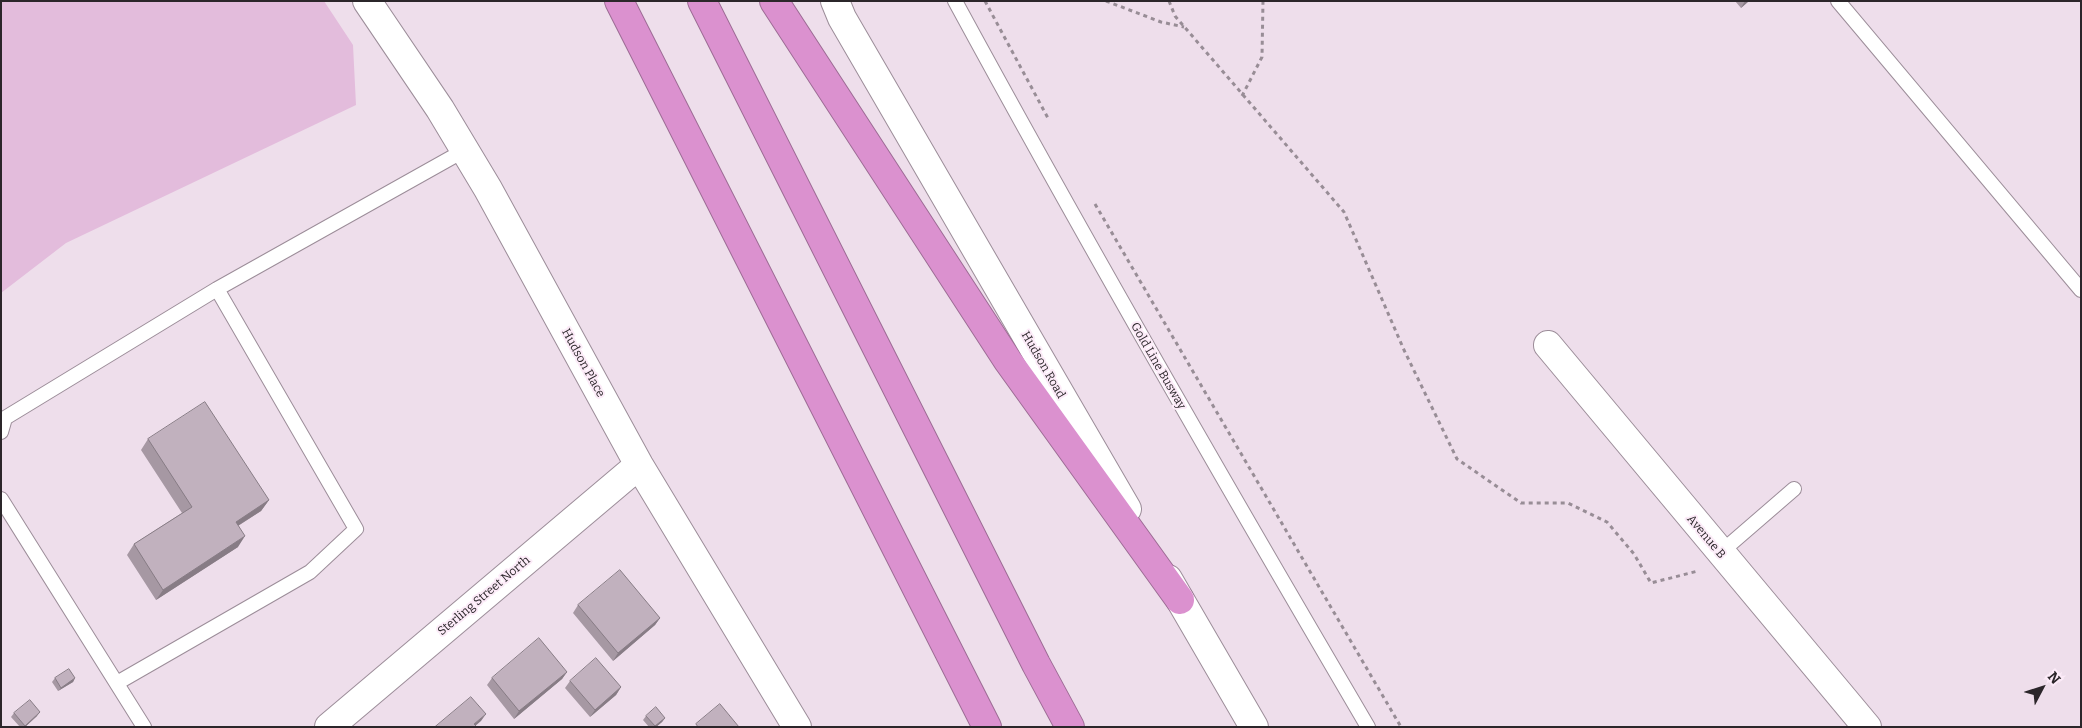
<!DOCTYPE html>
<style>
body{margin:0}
#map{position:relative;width:2082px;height:728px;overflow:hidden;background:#eedeeb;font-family:Bitter,serif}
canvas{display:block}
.frame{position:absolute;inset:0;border:2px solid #2b262a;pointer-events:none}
.north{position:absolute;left:2017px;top:663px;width:50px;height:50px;-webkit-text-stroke:4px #fcebf8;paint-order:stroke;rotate:50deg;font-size:14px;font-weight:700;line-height:20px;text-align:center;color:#2b262a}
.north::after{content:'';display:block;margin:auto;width:18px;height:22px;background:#2b262a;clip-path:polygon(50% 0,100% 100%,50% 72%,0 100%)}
</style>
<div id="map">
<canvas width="2082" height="728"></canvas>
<div class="frame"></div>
<div class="north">N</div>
</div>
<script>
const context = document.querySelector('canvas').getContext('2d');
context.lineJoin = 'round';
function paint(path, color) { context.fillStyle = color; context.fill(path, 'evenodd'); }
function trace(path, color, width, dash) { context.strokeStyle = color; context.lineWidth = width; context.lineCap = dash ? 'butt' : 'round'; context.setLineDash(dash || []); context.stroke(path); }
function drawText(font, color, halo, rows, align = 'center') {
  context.font = font + ' Bitter,serif'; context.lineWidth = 4; context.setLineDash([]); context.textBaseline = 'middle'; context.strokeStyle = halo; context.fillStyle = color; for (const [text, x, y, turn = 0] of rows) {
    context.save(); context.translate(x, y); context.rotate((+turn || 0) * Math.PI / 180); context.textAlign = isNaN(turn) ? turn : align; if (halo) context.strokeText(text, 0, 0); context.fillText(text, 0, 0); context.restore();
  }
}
paint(new Path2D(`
 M1 1H324L353 45 356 105 66 243 1 293Z`), '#e3bcdc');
const lane = new Path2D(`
 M955 1C1088 246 1227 487 1368 727
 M1838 1 2081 290
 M1 432 5 418 217 289 465 150
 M1 499 144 727
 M1720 553 1794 489
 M117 683 310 572 356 529 217 289`);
const street = new Path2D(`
 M367 1 440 109 488 189 639 465 797 727
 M1548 345 1867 727
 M329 727 639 465`);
const secondary = new Path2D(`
 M835 1 842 18 1127 509
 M1168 579 1254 727`);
const highway = new Path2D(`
 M619 1 987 727
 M702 1 1036 664 1070 727
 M774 1 1008 361 1180 600`);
trace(lane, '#9c8d99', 16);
trace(street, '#9c8d99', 30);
trace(secondary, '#9c8d99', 30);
trace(highway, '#9d6c95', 30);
trace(new Path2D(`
 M985 1 1049 120
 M1106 1 1161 22 1184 27
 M1169 1 1175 16 1344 212 1404 350 1457 459 1521 503H1568L1607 522 1634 554 1651 583 1698 571
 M1242 96 1262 57 1263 1
 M1095 204 1401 727`), '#988d96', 3, [4, 4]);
trace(lane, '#fff', 14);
trace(street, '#fff', 28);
trace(secondary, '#fff', 28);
trace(highway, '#db91cf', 28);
paint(new Path2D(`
 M1735 1H1749L1741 8Z
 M148 439 269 500 261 511 238 526V547L156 600 127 555 134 544 182 513 141 450Z
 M578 605 660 618 655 625 613 661 573 613Z
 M567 672 562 679 514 719 487 685 492 678Z
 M55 678H75L73 682 58 691 52 682Z
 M570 681 621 687 616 695 590 717 565 688Z
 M14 713 37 716 25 727H20L11 717Z
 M646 716 665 718 662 722 656 727H649L643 720Z`), '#a698a3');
paint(new Path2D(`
 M1745 1H1749L1741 8Z
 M269 500 261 511 228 532 236 522Z
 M245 536 238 547 156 600 163 590Z
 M660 618 655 625 613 661 618 653Z
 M567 672 562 679 514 719 519 711Z
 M75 678 73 682 58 691 61 688Z
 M621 687 616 695 590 717 595 710Z
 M40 712 37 716 25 727H24Z
 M486 714 481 721 474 727V724Z
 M665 718 662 722 656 727H654Z`), '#877c85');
const building = new Path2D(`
 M205 402 269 500 236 522 245 536 163 590 134 544 192 507 148 439Z
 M620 570 660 618 618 653 578 605Z
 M539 638 567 672 519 711 492 678Z
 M596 658 621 687 595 710 570 681Z
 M69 669 75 678 61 688 55 678Z
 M471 697 486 714 474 724 477 727H435Z
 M30 700 40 712 25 726 14 713Z
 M720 704 739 727H698L696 724Z
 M656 707 665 718 655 726 646 716Z`);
paint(building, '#c1b1be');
trace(building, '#877c85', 1);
drawText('12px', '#2b262a', '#fcebf8', [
 ["Hudson Place",583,363,61],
 ["Hudson Road",1043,365,60],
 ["Gold Line Busway",1158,366,60],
 ["Avenue B",1706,537,50],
 ["Sterling Street North",484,596,-40]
]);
</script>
